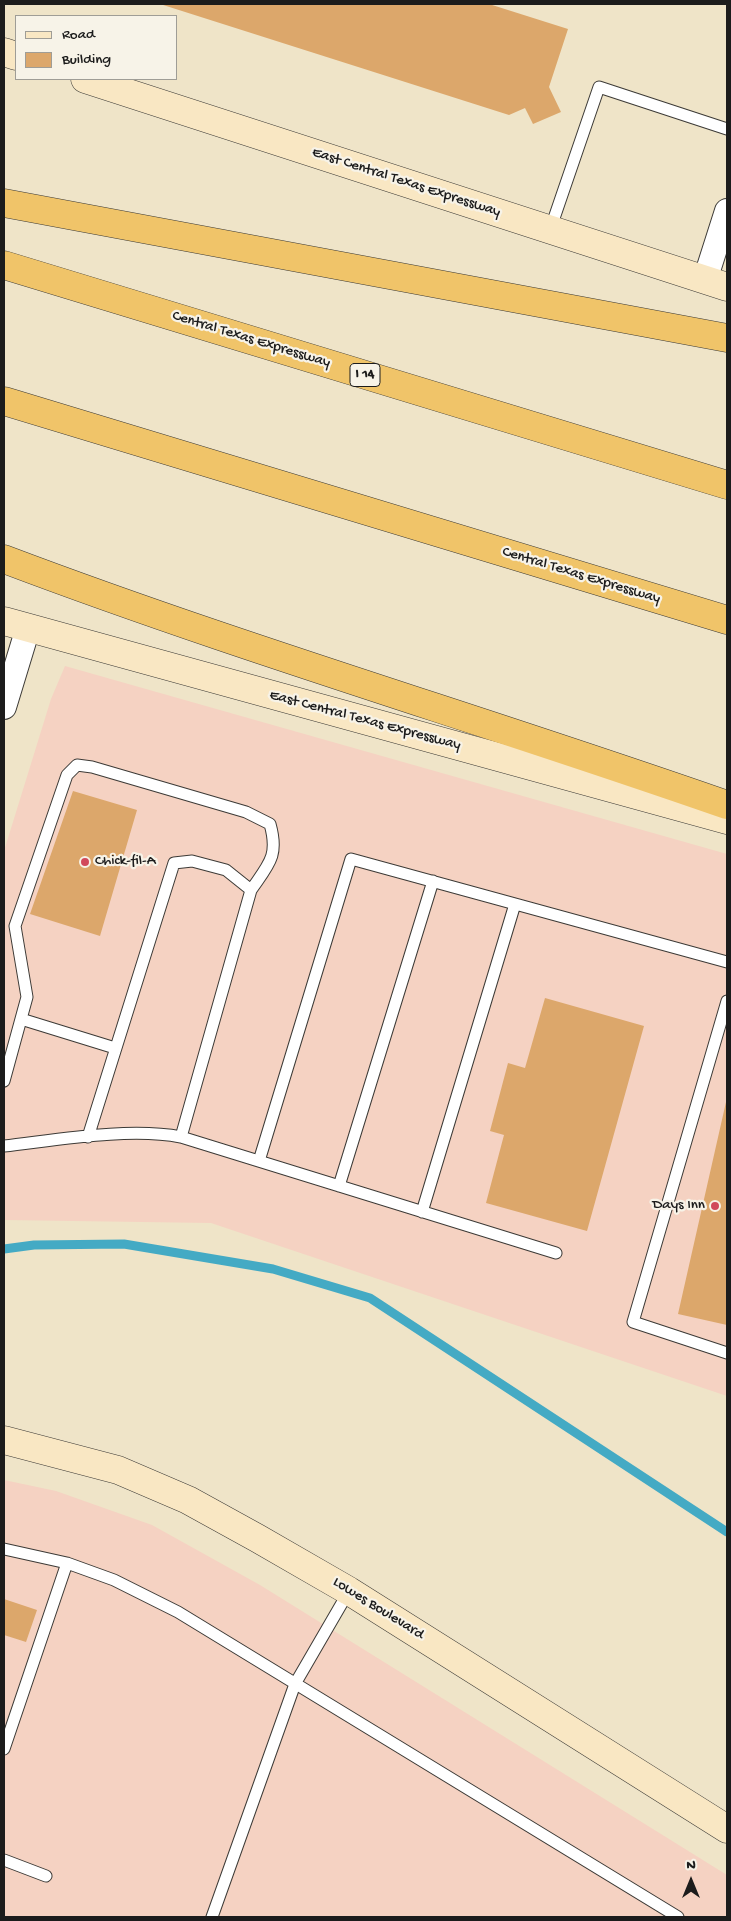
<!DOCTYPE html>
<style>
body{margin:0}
#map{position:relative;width:731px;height:1921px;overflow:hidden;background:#efe4c8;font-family:"Gochi Hand",sans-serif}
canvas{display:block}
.frame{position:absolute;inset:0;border:5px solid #1c1c1c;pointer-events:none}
.legend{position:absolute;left:15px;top:15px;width:162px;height:65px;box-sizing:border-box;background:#f7f3e8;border:1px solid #9f9d96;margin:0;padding:6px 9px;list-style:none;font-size:15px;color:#1c1c1c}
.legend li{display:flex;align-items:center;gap:10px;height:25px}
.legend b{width:25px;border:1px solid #9f9d96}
.north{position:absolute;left:666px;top:1856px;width:50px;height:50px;-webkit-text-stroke:4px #f7f3e8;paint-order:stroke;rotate:0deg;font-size:14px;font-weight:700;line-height:20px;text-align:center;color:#1c1c1c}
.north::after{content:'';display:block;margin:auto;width:18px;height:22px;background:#1c1c1c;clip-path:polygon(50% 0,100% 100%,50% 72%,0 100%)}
</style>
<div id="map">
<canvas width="731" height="1921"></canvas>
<div class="frame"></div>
<ul class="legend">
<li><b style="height:6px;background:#f9e7c3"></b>Road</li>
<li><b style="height:14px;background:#dca76b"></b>Building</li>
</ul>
<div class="north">N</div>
</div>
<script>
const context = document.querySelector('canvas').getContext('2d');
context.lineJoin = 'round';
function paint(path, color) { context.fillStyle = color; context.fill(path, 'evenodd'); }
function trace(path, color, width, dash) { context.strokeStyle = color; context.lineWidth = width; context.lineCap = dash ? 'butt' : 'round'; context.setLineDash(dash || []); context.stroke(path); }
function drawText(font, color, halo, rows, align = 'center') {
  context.font = font + ' "Gochi Hand",sans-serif'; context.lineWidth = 4.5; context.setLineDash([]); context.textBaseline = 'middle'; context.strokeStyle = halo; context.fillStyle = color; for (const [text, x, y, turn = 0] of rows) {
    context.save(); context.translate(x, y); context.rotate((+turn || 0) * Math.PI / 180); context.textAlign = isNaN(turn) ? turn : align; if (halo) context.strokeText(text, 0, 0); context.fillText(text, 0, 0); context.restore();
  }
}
paint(new Path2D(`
 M65 666 727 854V1396L211 1223 4 1220V851L51 699Z
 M4 1480 56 1491 152 1525 260 1585 727 1875V1917H4Z`), '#f5d2c2');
trace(new Path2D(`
 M4 1249 34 1245 124 1244 273 1269 370 1298 727 1532`), '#44aac4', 9);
paint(new Path2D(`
 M160 4H489L568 29 549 87 561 112 533 124 525 108 509 115Z
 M73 791 137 810 100 936 30 914Z
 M545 998 644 1026 587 1231 486 1203 504 1135 490 1131 508 1063 525 1068Z
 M726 1102H727V1325L678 1314Z
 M4 1599 37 1610 26 1642 4 1635Z`), '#dca76b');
const lane = new Path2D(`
 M550 230 599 87 727 129
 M727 1001 633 1322 727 1353
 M21 1019 115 1048
 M4 1081 27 997 15 926 67 775 77 765 92 767 246 812 270 824C279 856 269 864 251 890
 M88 1137 174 863 192 861 226 870 251 890 181 1137
 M4 1146C57 1140 129 1127 181 1137L556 1253
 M259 1161 351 859 727 962
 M339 1186 433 881
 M422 1212 515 904
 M4 1549 67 1563 114 1580 178 1612 678 1917
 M4 1749 67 1563
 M4 1860 46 1876
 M212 1917 295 1684 349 1591`);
const street = new Path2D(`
 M705 280 727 211
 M4 707 28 628`);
const secondary = new Path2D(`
 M4 52 16 56
 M85 79 727 287
 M4 621 727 820
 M4 1440 118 1470 188 1500 257 1538 349 1591 727 1829`);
const highway = new Path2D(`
 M4 203 727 338
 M4 265 727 485
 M4 401 727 620
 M4 559C242 649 487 721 727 805`);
trace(lane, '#3c3a36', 13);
trace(street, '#3c3a36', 26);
trace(secondary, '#3c3a36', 29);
trace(highway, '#3c3a36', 29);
trace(lane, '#fff', 11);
trace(street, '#fff', 24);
trace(secondary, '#f9e7c3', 28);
trace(highway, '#f0c469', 28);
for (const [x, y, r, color] of [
 [85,862,5,"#d1495b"],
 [715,1206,5,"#d1495b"]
]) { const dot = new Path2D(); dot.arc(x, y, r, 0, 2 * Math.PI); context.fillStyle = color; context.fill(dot); trace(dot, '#f7f3e8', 2); }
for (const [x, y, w] of [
 [365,375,30]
]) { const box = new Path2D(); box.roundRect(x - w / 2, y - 11.5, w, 23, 4); context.fillStyle = '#f7f3e8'; context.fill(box); trace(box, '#1c1c1c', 1); }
drawText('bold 14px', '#1c1c1c', null, [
 ["I 14",365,375]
]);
drawText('15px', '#1c1c1c', '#f7f3e8', [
 ["East Central Texas Expressway",406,183,18],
 ["Central Texas Expressway",251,340,17],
 ["Central Texas Expressway",581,576,17],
 ["East Central Texas Expressway",365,721,15],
 ["Lowes Boulevard",378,1609,32]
]);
drawText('15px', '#1c1c1c', '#f7f3e8', [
 ["Chick-fil-A",95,862],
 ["Days Inn",705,1206,"right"]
], 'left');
</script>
